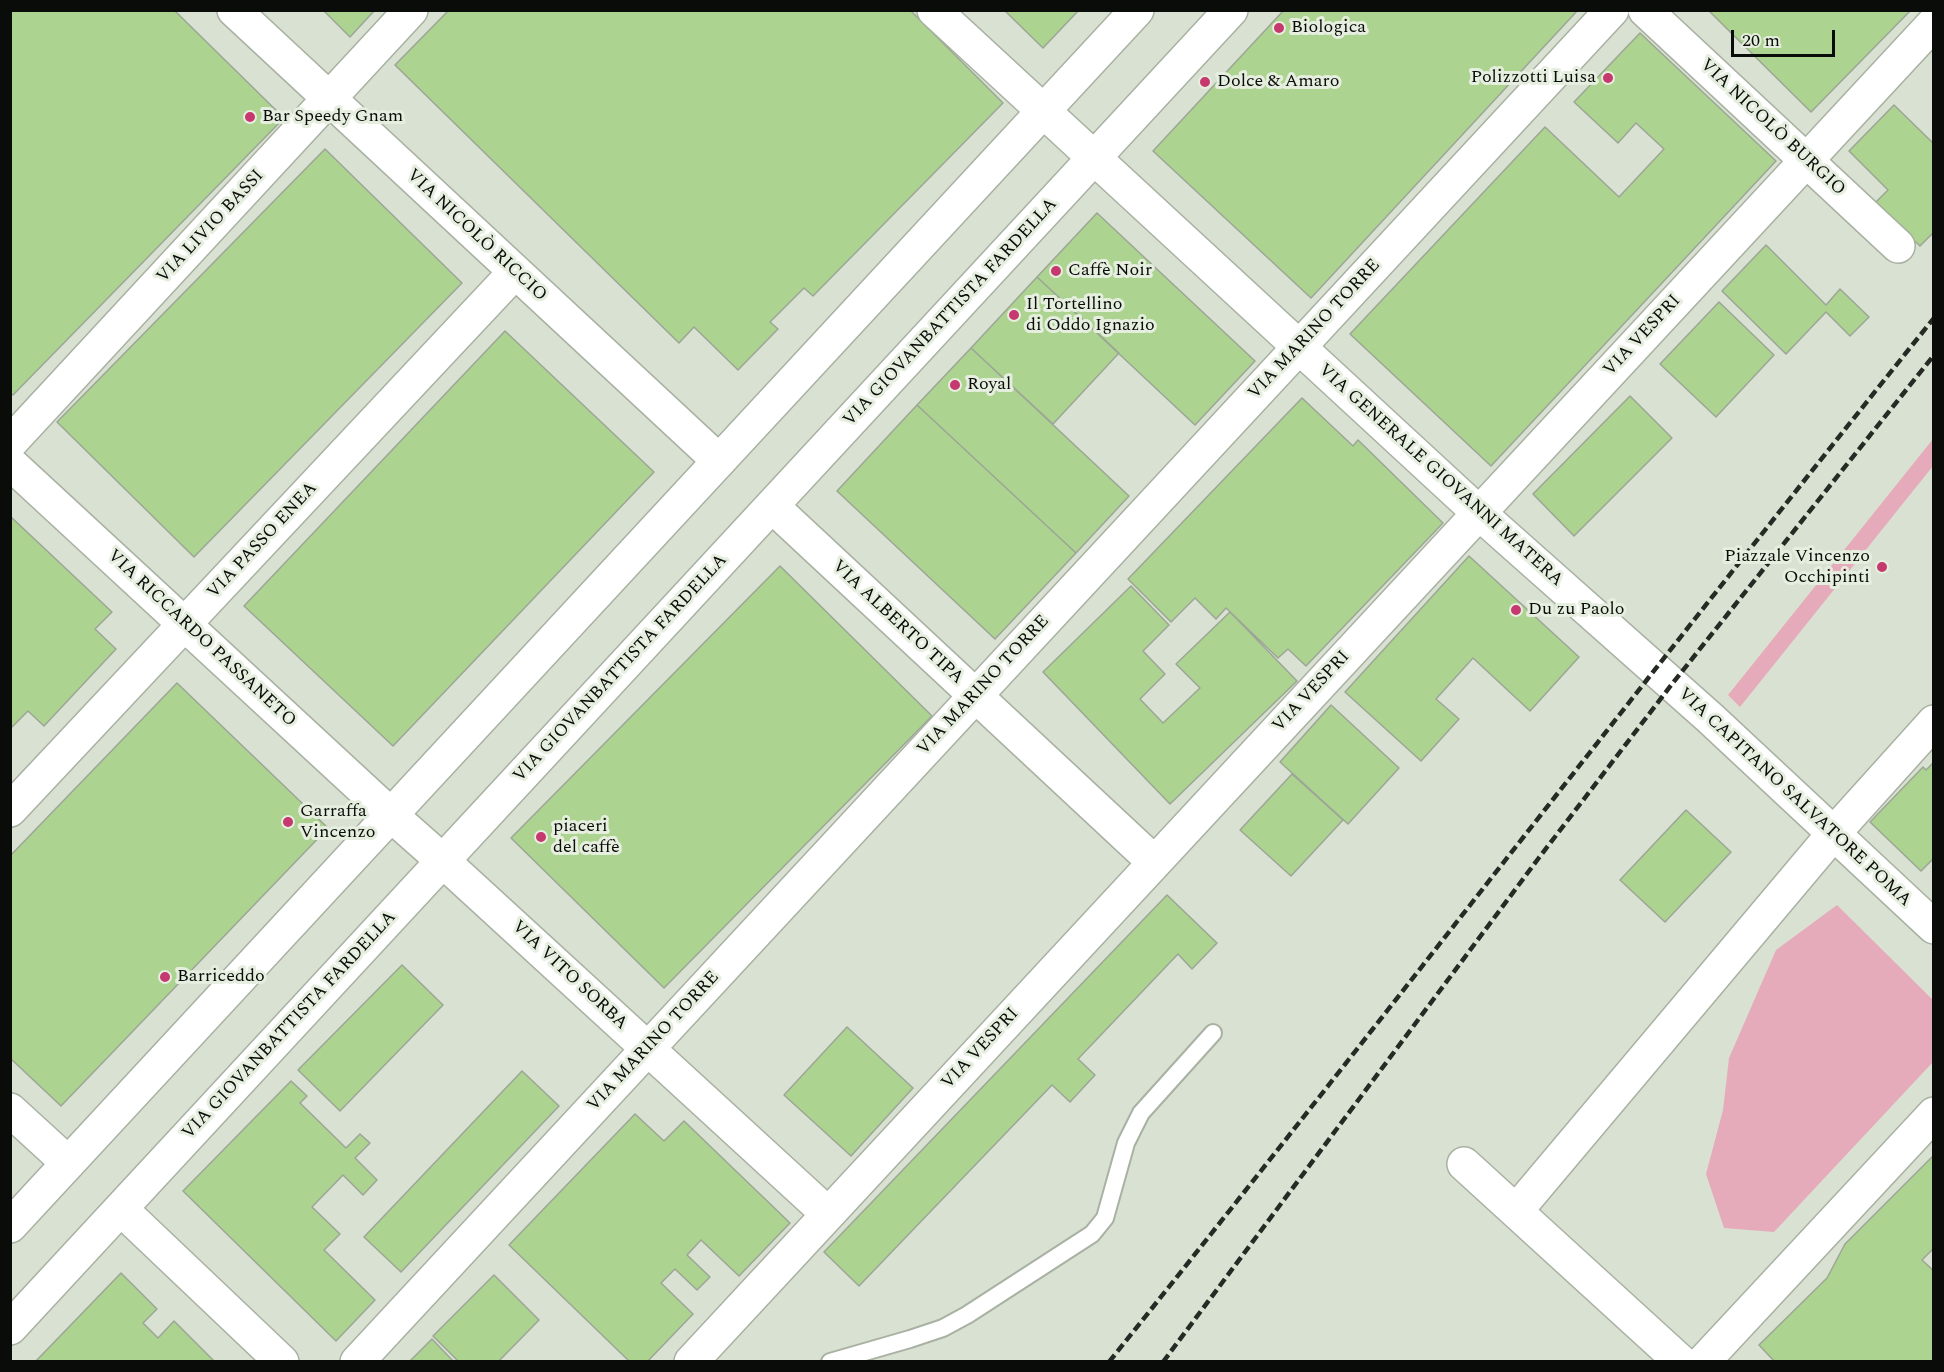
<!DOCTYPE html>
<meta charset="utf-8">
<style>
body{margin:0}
#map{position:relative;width:1944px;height:1372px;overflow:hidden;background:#d9e2d2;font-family:Spectral,serif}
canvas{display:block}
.frame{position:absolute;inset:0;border:12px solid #090c08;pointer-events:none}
.scale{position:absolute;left:1731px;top:30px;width:104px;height:27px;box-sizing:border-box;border:3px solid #090c08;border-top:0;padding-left:8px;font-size:18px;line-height:21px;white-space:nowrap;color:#090c08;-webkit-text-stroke:4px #e6efdf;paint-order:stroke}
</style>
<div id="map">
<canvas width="1944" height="1372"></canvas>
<div class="frame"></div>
<div class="scale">20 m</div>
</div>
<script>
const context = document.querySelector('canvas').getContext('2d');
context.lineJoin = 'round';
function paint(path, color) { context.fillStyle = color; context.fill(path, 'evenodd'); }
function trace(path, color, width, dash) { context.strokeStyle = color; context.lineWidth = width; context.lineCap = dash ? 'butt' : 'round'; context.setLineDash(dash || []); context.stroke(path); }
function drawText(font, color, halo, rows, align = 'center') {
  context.font = font + ' Spectral,serif'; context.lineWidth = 6; context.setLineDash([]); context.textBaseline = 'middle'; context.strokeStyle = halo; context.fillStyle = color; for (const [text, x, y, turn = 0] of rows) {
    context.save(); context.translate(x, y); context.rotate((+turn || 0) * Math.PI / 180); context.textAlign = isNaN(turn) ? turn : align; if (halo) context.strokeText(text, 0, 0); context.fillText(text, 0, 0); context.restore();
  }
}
paint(new Path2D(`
 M1933 439V466L1740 707 1728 695Z
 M1837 905 1933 1000V1062L1774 1232 1724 1228 1706 1174 1723 1110 1729 1058 1776 950Z`), '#e6abba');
const building = new Path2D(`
 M10 10H174L284 118 13 395 10 393Z
 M323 10H375L350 37Z
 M449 10H910L1003 103 813 296 804 288 770 322 778 329 738 370 694 327 679 343 395 65Z
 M1004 10H1079L1043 48Z
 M1284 10H1578L1311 298 1153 151Z
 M1708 10H1911L1811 112Z
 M1640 33 1776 161 1491 466 1350 334 1545 127 1619 197 1664 149 1636 123 1618 143 1574 102Z
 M1894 105 1934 144V232L1920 246 1875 203 1888 190 1849 151Z
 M325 149 462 283 194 557 57 422Z
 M1097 213 1255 361 1195 425 1037 277Z
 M1766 245 1826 305 1840 289 1869 317 1850 336 1826 312 1786 354 1722 291Z
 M1037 277 1119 353 1053 424 971 348Z
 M1719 302 1774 355 1716 417 1660 364Z
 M505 331 654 472 393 746 244 606Z
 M971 348 1129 496 1076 553 917 405Z
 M1630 396 1672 438 1574 536 1533 494Z
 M1302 398 1353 446 1358 440 1443 523 1306 666 1288 649 1278 658 1226 608 1216 619 1195 598 1171 622 1128 579Z
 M917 405 1076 553 995 639 837 491Z
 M10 516 112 612 95 629 116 649 44 726 28 711 10 729Z
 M1469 556 1579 657 1530 711 1473 658 1436 699 1459 719 1421 761 1345 692Z
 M780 566 932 716 664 988 511 838Z
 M1131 586 1169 625 1143 651 1165 674 1140 699 1163 723 1200 688 1176 664 1230 612 1297 681 1170 804 1043 672Z
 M177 683 328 828 61 1106 10 1058V856Z
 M1331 705 1399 768 1348 824 1280 762Z
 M1934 762V858L1921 871 1870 822 1923 767 1926 770Z
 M1292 774 1343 820 1291 876 1240 830Z
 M1686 810 1731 852 1665 922 1620 880Z
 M1167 895 1217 943 1192 969 1178 954 1078 1059 1095 1075 1070 1102 1052 1085 859 1286 824 1252Z
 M402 965 443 1005 340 1111 298 1070Z
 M847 1027 913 1088 851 1156 784 1095Z
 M522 1071 559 1106 401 1272 364 1237Z
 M291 1081 307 1096 300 1103 346 1148 360 1134 370 1143 355 1158 377 1180 363 1195 343 1175 312 1207 340 1234 324 1250 375 1300 336 1341 183 1191Z
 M635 1114 664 1141 684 1121 790 1223 739 1276 701 1240 687 1255 710 1277 697 1290 675 1269 661 1283 693 1314 647 1362H630L509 1245Z
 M1934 1155V1248L1922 1260 1934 1271V1362H1775L1759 1345 1827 1278 1845 1244Z
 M121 1273 157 1309 143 1323 158 1338 174 1321 215 1362H35Z
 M494 1275 539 1320 498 1362H459L433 1336Z
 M432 1339 454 1362H409Z`);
paint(building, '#acd38f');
trace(building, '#9ca596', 1.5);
const lane = new Path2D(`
 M830 1362 910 1339 943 1328 967 1315 1092 1234 1105 1218 1126 1143 1141 1113 1213 1033`);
const street = new Path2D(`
 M234 10 719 461
 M934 10 1479 513 1710 718 1934 927
 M1645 10 1898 246
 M10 443 411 10
 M10 463 391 815 443 861 828 1214
 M772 506 1154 862
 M10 810 515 272
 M10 1110 68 1163
 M1464 1164 1681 1362
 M121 1209 282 1362
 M1516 1211 1834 833 1934 722
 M357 1362 1612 10
 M691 1362 1934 23
 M1703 1362 1934 1114`);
const secondary = new Path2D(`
 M10 1226 1137 10
 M10 1328 1231 10`);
trace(lane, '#a8b1a2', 20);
trace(street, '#a8b1a2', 36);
trace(secondary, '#a8b1a2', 36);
trace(lane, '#fff', 16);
trace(street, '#fff', 33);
trace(secondary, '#fff', 33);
trace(new Path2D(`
 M1109 1362C1386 1016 1656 664 1934 318
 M1163 1362 1538 859 1672 684 1934 355`), '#262a24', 4.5, [9, 4.5]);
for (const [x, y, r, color] of [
 [1279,28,6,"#c5396e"],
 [1608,78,6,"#c5396e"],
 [1205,82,6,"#c5396e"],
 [250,117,6,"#c5396e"],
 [1056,271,6,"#c5396e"],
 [1014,315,6,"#c5396e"],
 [955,385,6,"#c5396e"],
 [1882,567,6,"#c5396e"],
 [1516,610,6,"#c5396e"],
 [288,822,6,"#c5396e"],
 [541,837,6,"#c5396e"],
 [165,977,6,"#c5396e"]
]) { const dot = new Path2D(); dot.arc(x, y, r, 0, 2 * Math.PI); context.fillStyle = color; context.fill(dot); trace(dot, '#e6efdf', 2); }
drawText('18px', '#090c08', '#e6efdf', [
 ["Biologica",1291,28],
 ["Polizzotti Luisa",1596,78,"right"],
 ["Dolce & Amaro",1217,82],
 ["Bar Speedy Gnam",262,117],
 ["Caffè Noir",1068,271],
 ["Il Tortellino",1026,305],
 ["di Oddo Ignazio",1026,326],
 ["Royal",967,385],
 ["Piazzale Vincenzo",1870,557,"right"],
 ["Occhipinti",1870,578,"right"],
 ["Du zu Paolo",1528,610],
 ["Garraffa",300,812],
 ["Vincenzo",300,833],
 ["piaceri",553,827],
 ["del caffè",553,848],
 ["Barriceddo",177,977]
], 'left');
drawText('18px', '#090c08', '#e6efdf', [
 ["VIA NICOLÒ BURGIO",1772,128,43],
 ["VIA LIVIO BASSI",211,227,-47],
 ["VIA NICOLÒ RICCIO",476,236,43],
 ["VIA GIOVANBATTISTA FARDELLA",951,313,-47],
 ["VIA MARINO TORRE",1315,330,-47],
 ["VIA VESPRI",1643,336,-47],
 ["VIA GENERALE GIOVANNI MATERA",1440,476,42],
 ["VIA PASSO ENEA",263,541,-47],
 ["VIA ALBERTO TIPA",897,623,43],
 ["VIA RICCARDO PASSANETO",201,639,43],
 ["VIA GIOVANBATTISTA FARDELLA",621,669,-47],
 ["VIA MARINO TORRE",984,686,-47],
 ["VIA VESPRI",1312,692,-47],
 ["VIA CAPITANO SALVATORE POMA",1794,798,43],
 ["VIA VITO SORBA",569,976,43],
 ["VIA GIOVANBATTISTA FARDELLA",290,1026,-47],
 ["VIA MARINO TORRE",654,1042,-47],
 ["VIA VESPRI",981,1049,-47]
]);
</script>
